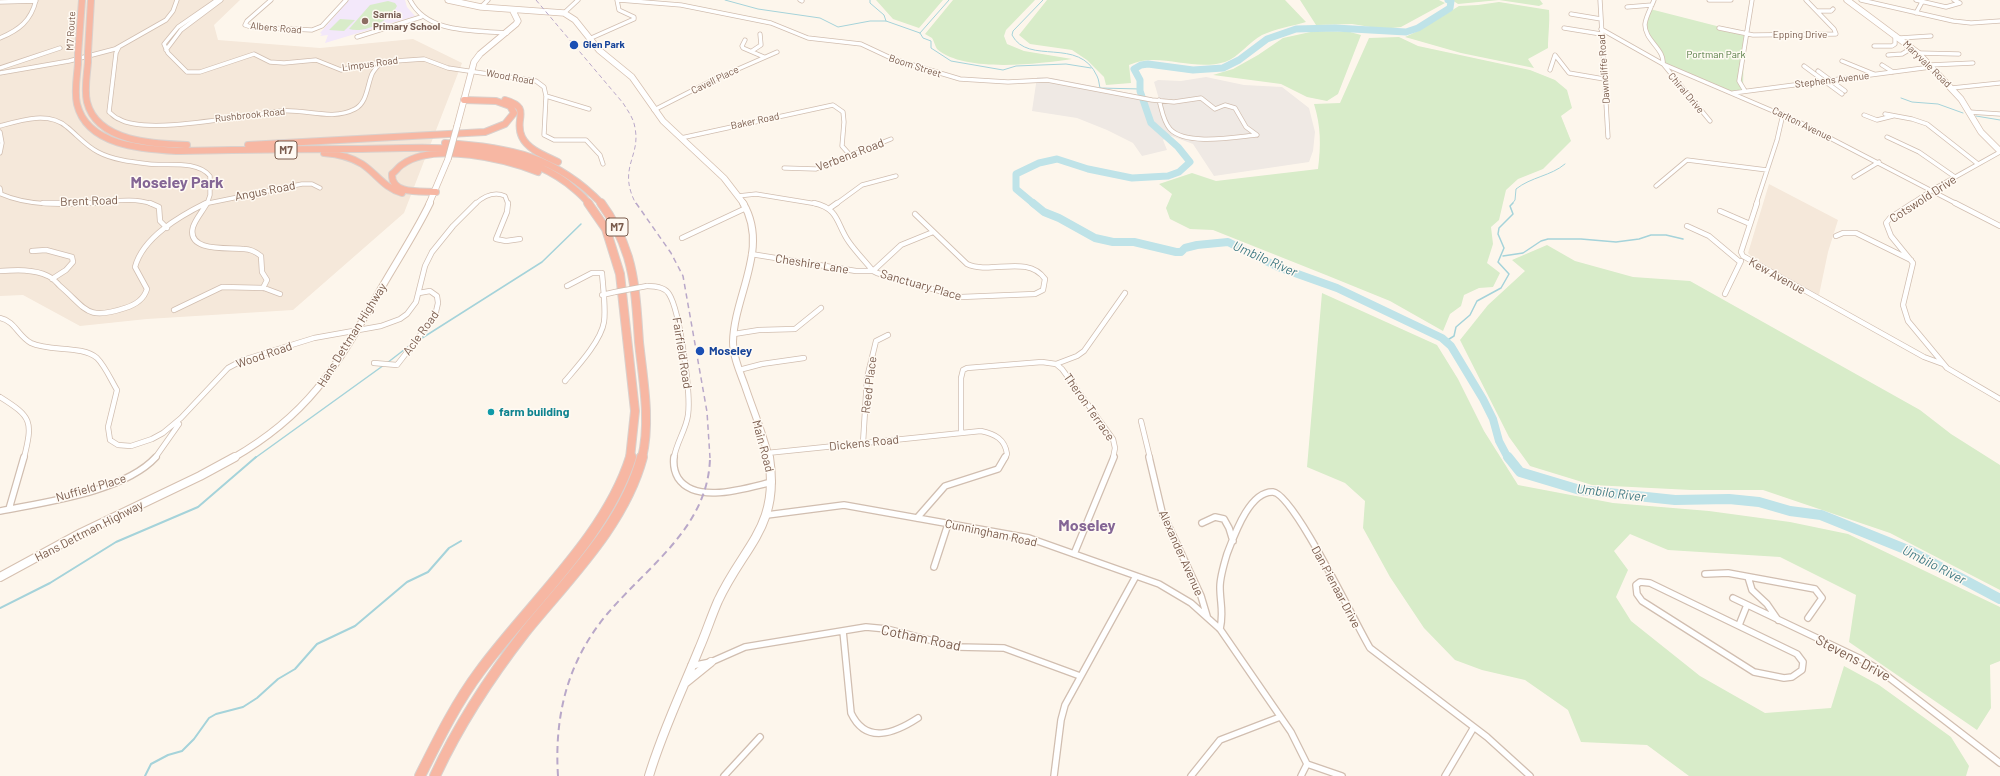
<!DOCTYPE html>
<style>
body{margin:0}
canvas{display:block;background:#fdf6ec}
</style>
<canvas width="2000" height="776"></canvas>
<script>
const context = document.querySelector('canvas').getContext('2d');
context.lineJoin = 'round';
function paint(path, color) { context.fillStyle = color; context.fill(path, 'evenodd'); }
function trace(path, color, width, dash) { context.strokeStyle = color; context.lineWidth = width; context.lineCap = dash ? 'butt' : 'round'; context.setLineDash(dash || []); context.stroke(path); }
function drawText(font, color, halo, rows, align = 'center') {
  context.font = font + ' Barlow,sans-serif'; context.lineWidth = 3; context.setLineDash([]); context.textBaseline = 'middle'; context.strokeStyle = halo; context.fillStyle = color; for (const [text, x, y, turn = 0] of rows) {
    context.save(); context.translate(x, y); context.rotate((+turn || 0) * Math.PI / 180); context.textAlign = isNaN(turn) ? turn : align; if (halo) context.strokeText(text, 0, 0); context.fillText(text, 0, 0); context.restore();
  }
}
paint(new Path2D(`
 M0 0H240L214 25 218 40 320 48 413 39 462 63 404 213 293 310 147 319 80 326 23 295 0 296Z
 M1769 184 1838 220 1828 252 1819 295 1753 258 1748 253Z`), '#f5e8da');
paint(new Path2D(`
 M1037 77 1052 78 1159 99 1154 82 1158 80 1181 81 1206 77 1244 85 1282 87 1309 108 1315 132 1313 151 1309 162 1214 176 1193 144 1169 135 1163 140 1167 150 1142 156 1133 143 1107 130 1077 118 1032 111Z`), '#efe9e4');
paint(new Path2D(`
 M349 0H405L407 7 415 16 325 43 328 35 320 36 322 34 320 33Z`), '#f3e8fa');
paint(new Path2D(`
 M876 0H943L919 28 893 19Z
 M953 0H1035L1006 30 1004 36 1007 44 1024 51 1072 59C1039 64 964 73 937 49 935 46 934 41 932 38L925 34Z
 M1047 0H1285L1306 22C1292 26 1275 29 1262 35 1249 42 1239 57 1225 62 1192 72 1159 51 1129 65L1131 83 1106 85 1104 77 1087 60 1072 50 1030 44 1019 35Z
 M1300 0H1439L1445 3 1401 27 1383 29 1352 24 1316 25Z
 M1452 0H1540L1543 4 1539 6 1499 0 1458 4Z
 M388 1 395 3 397 6C390 21 365 34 349 29L370 5Z
 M1499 2 1549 10C1550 23 1548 35 1548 48L1528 59 1534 68 1461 53 1405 37 1418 31 1459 6 1478 5Z
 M1650 9 1744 33 1743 90 1734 93 1664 64 1645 29Z
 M340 19 355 20 344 31 329 30Z
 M1315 31 1350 32 1361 35 1338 94 1327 101 1307 97 1281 84 1213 75 1233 69 1258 55 1283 38Z
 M1399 37 1418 46 1530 70 1555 80 1567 90 1572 108 1561 116 1571 141 1543 169 1518 179 1506 190 1499 220 1491 227 1493 244 1487 263 1500 273 1493 287 1479 288 1464 295 1461 306 1450 314 1443 331 1390 301 1326 275 1213 230 1190 229 1170 219 1166 208 1172 194 1159 184 1192 173 1216 181 1318 169C1321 146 1321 126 1314 104L1340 103 1369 38Z
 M1547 245 1575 261 1633 277 1690 281 1920 410 1951 434 2000 465V590L1890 533 1763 490H1691L1592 485 1530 466 1509 437 1460 340 1488 305 1525 271 1512 260Z
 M1322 293 1437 345 1458 379 1484 431 1518 485 1613 503 1709 511 1790 522 1848 534 2000 607V661L1990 665 1991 708 1977 730 1849 642 1856 595 1780 557 1668 550 1630 534 1614 551 1628 570 1616 597 1631 621 1700 676 1765 713 1831 708 1844 666 1879 685 1951 737 1969 766 1966 776H1689L1647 745 1581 742 1568 710 1525 680 1482 670 1455 660 1424 628 1390 577 1363 528 1365 501 1345 483 1307 467Z`), '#d8ecc9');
trace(new Path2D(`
 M725 0 758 9 820 18 838 27 870 21H886L920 33 923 38 931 41V48L951 61 1003 70 1016 66 1066 64 1091 68
 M870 0V3L884 15 886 21
 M1043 0 1013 31 1012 35C1028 66 1079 36 1097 76 1099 80 1099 84 1100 88L1140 89
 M920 33 949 0
 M1901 98 1912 102 1938 104 1963 113
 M1976 116 2000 120
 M1512 204 1515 200 1516 189C1531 177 1551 176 1565 164`), '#a5d3da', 1);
trace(new Path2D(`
 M1503 256 1523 253 1541 241 1548 239H1581L1616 242 1639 239 1651 235H1666L1683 239
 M419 340 542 262 581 224
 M1446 341 1454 336 1456 327 1470 315 1477 301 1501 288 1509 274 1498 262 1504 248 1498 234 1499 228 1513 214 1510 206 1513 203
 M387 363 409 346
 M255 458 384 365`), '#a5d3da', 1.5);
trace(new Path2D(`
 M0 608 50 583 116 542 198 507 256 457
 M145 776 151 764 168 755 182 751 194 739 209 718 216 714 243 707 257 698 278 679 295 669 317 644 355 626 407 582 428 572 449 548 461 541`), '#a5d3da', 2);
trace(new Path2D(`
 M1034 204 1016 189V174L1039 163 1057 159 1088 169 1132 178 1168 176 1179 172 1190 162 1178 147 1151 123 1140 91V80L1134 69 1141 65 1148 64 1193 70 1223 68 1239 60 1267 39 1296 29 1335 28 1406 32 1418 28 1450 8 1451 1 1448 0`), '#bfe3e8', 7);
trace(new Path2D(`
 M1033 203 1044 212 1059 218 1095 238 1113 242H1134L1176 252H1181L1185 248 1197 245 1228 242 1278 267 1337 288 1442 338 1451 346 1483 399 1493 419 1499 441 1508 458`), '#bfe3e8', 8);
trace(new Path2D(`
 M1508 457 1520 472 1580 490 1675 500 1729 499 1759 502 1790 511 1821 515 1910 551 2000 599`), '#bfe3e8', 10);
const streetFar2 = new Path2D(`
 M217 0 178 27 164 44 168 53 187 72H200L254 54 270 62 284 63 316 60 341 70 381 62 424 59 448 68 536 81 544 87 546 96 544 135 554 140H586L600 155 603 164
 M271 0 247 21 245 25 251 27 312 30 322 26 346 0
 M410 0C427 34 474 30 507 33
 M619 0 681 5 771 23 808 38 861 44 893 59 960 79 1008 82 1047 80 1152 100 1174 102 1201 98 1215 109 1225 105 1235 108 1246 127 1257 135
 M800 0 802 1
 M1600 0 1608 137
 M1654 0C1651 8 1646 16 1645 24 1644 40 1665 49 1663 64L1710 121
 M1709 0H1731
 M1861 0 1953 21 1971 23 2000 21
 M1916 0 1946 7 1960 3 1954 0
 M0 2 36 1
 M481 7 488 0
 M1627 7 1652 5
 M1817 11H1831L1833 9
 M564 13 578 0
 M1916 13 1922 2
 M1571 14 1601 19
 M1564 28 1601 34
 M1719 28 1753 35 1836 34 1834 29 1806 0
 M1601 29 1663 64 1801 123 1957 204
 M357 37 421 17
 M0 38C19 30 31 21 36 0
 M1900 38 1931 36
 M589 39 634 19V17L619 10 617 0
 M745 40 742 46 743 48 764 57
 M1874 46H1892L1895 44V35
 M119 47 116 53 109 112C112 114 115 118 119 119 148 136 247 114 282 111 306 109 332 121 355 109 367 103 367 86 372 74 374 70 378 66 381 62
 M166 50 181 30 221 0
 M752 51 761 45 760 34
 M1918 53 1959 54
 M1888 55 1902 54 1907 51 1909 45
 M1842 61 1874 74
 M1882 65 1893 72
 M1930 65 1973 63
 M1804 66 1842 94
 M0 68 60 48
 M1550 70 1555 55 1569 73 1604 79
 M1818 71 1845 91
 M0 73 69 61 115 49 166 20 173 11 177 0
 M1952 88 2000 83
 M1745 91 1739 81 1752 0
 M1733 93 1931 67
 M546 96 589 109
 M1159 100C1162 110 1163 121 1170 129 1186 146 1235 137 1256 135
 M654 110 713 80 777 52
 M1969 112 2000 114
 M1885 114 1912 119 1927 124 1978 164
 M1864 115 1877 120 1893 116
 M0 126C21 120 49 111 67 127 77 135 86 146 98 152 113 160 132 162 149 164 167 166 197 160 210 176V195L207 204
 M0 132 2 143 0 153
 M1887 137 1919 152 1955 177
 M681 138 833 105 843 112 844 122 842 146 850 155
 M784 168 816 169 891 139
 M1854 177 1879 162
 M1656 186 1687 160 1767 170
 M0 188 1 194C28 206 63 205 92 203 112 202 132 197 152 204
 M738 196 756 194 817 204
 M204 204 302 184H312L320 188
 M475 204C484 196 494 191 505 196L508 204
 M836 204 862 185 896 176
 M1756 204 1777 140 1783 114
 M1911 204 1932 190 2000 152`);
const streetFar1 = new Path2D(`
 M43 203H94
 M150 203 159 207 160 221 167 228
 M207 203C203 211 196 218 193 227 186 253 230 247 244 249 251 249 256 252 261 256L262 272 267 280 263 288
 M508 203 507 212 496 239 506 241 520 239
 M814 203C840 209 836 224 849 242 856 252 865 261 873 271L877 273 961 297 1035 294 1043 290 1045 279C1028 254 990 275 967 264L915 214
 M1757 203 1741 252 1743 256 1924 357 1943 364
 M1913 203 1890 218 1886 223 1891 236 1913 263 1903 305 1908 321 1947 368 2000 399
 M1955 203 2000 226
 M830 208 837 203
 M1720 211 1750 224
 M1687 226 1709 236 1740 262
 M1836 236 1843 233H1856L1911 260
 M682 238 746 208
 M32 251 46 250 72 257 73 262 66 270 52 279
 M751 254 856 271H873L901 245 933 232
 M0 271C16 270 34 269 48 276 53 278 56 282 60 286 87 309 86 321 125 308 135 305 144 299 147 289L135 267C143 237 180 216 206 203
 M647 286C654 286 665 287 669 294 680 311 691 394 688 415 686 430 676 443 674 458
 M1725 294 1741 261
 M602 295 615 292
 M174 310 222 287 264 288 280 294
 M0 318C15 321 18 336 31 343 50 352 82 345 97 358 105 366 111 380 117 390L108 427 110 440 118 445 131 446 152 439 163 433 181 418 228 368 243 360 314 338 381 326 400 319 407 314 416 302 425 266 432 252 453 226 476 203
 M734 334 759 330 795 329 821 308
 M374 363 397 365 435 316 438 303 437 296 430 291 419 293
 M1056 364 1077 356 1084 351 1125 293
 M739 370 762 364 804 358
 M565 381C577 367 601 341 604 322 606 309 603 287 602 273H592L567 286
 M0 397C32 417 33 421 24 458
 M1141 421 1150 458
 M961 433V378L963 370 967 368 1042 362 1056 364 1062 369 1113 439 1115 448 1113 458
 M863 443 867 378 876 341 888 335
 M767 453 981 431C995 434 1005 439 1007 454L1005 458
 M155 458 179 424`);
const street = new Path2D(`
 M674 457C673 465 674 471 678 478 696 505 746 488 772 482
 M1149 457 1162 512 1201 596 1207 616
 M9 509 24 457
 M0 511C45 502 124 492 156 457
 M767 515 844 505 1029 538 1159 584 1191 603 1220 629 1291 732 1307 764 1342 776
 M917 518 945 486 998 469 1005 457
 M1202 523 1215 517 1224 519 1229 528 1233 541
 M1074 554 1114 457
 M934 567 948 524
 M1705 574 1728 573 1815 589 1822 598 1808 618
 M1748 577 1752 590 1767 604 1778 620
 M1640 582 1650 583 1797 654 1803 662 1802 670 1792 677 1784 678 1754 672 1642 601 1637 594 1636 585Z
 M1733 598 1859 658 1878 669 2000 763
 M1739 625 1747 605
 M1220 629C1224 613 1220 603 1220 587 1220 577 1224 564 1227 554 1234 536 1249 491 1273 492 1294 494 1356 625 1370 648L1487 737 1530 776
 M843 631 851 713C866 745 895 733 918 718
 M691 666 711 662 745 647 866 627 887 629 957 647 1004 648 1080 676
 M724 776 760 737
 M1054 776 1061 720 1065 705 1136 576
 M1191 776 1220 740 1280 717
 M1301 776 1307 764
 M1445 776 1474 727`);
const secondaryFar2 = new Path2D(`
 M448 0 481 7 564 13 575 20 599 50 632 77 663 121 724 178 744 204
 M1847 0 1918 53 1961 99 1981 132 2000 151
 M457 126 474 62 480 54 516 24 518 21 513 11
 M429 204 448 159`);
const secondaryFar1 = new Path2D(`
 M743 203C770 248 734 295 733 342 733 357 740 372 745 386 753 410 763 433 769 458
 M233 458C313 412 338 363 382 287 398 259 416 232 430 203`);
const secondary = new Path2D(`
 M0 577 81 533 200 476 235 457
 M685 683 711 662
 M649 776C662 732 682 691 699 649 706 633 711 617 718 601 744 545 780 527 769 457`);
const highwayFar2 = new Path2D(`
 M88 52 91 0
 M78 54 82 0
 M88 62C87 75 84 89 87 102 97 142 154 144 187 145
 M78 64C77 77 74 91 77 104 87 146 143 149 177 151 234 150 290 149 347 149 417 149 507 138 567 183 575 190 583 195 589 204
 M505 100C533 108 513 119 522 137 528 150 546 156 558 162
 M445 143C509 147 556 156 602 204
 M248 145 485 132 505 124 514 113 510 106 496 101 464 100
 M324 153C337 154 351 157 362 164 377 174 384 188 402 193
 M436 192C421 191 391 195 392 174 396 171 399 166 403 164 435 142 505 159 538 172`);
const highwayFar1 = new Path2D(`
 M588 203 606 229 620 274 635 411 630 458
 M601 203C613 219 622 238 628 257 636 284 637 314 639 342 643 380 651 421 642 458`);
const highway = new Path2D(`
 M420 776C438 740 456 703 480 671 529 604 606 537 631 457
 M435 776C459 724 490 677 525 632 568 579 624 525 642 457`);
trace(streetFar2, '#d1beb0', 5);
trace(streetFar1, '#d1beb0', 6);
trace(street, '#d1beb0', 8);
trace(secondaryFar2, '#d6c0b0', 7);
trace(secondaryFar1, '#d6c0b0', 8);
trace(secondary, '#d6c0b0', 10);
trace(highwayFar2, '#dad1cd', 8);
trace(highwayFar1, '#dad1cd', 10);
trace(highway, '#dad1cd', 12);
trace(streetFar2, '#fff', 3.5);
trace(streetFar1, '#fff', 4.5);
trace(street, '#fff', 5.5);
trace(secondaryFar2, '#fff', 5.5);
trace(secondaryFar1, '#fff', 6);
trace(secondary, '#fff', 8);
trace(highwayFar2, '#f7b7a3', 6);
trace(highwayFar1, '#f7b7a3', 8);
trace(highway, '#f7b7a3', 10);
trace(new Path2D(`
 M536 0 623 103C628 111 634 119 635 128 641 157 617 168 636 204`), '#b9a8c9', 1, [4.5, 3]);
trace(new Path2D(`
 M636 203 671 253 683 276 707 412 710 458`), '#b9a8c9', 1.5, [5.5, 4]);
trace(new Path2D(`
 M558 776C554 715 568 660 608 613 649 565 709 526 710 457`), '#b9a8c9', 2, [7, 4.5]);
const streetBridge = new Path2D(`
 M615 292 647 286`);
const secondaryBridge = new Path2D(`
 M448 159 457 126`);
const highwayBridge = new Path2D(`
 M88 52V62
 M78 54V64`);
trace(streetBridge, '#d1beb0', 6, []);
trace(secondaryBridge, '#d6c0b0', 7, []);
trace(highwayBridge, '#dad1cd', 8, []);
trace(streetBridge, '#fff', 4.5);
trace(secondaryBridge, '#fff', 5.5);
trace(highwayBridge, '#f7b7a3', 6);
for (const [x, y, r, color] of [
 [365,21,4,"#8d6e63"],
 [574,45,5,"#1a4fb4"],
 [700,351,5,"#1a4fb4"],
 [491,412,4,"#0f9aa8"]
]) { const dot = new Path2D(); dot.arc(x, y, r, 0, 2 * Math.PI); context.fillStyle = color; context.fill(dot); trace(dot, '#fffaf3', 1.5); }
drawText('bold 10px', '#785e54', '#fffaf3', [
 ["Sarnia",373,15],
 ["Primary School",373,27]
], 'left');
drawText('10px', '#7a5c4d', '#fffaf3', [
 ["Albers Road",276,28,5],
 ["M7 Route",71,31,-87],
 ["Epping Drive",1800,35],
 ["Limpus Road",370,64,-8],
 ["Maryvale Road",1927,64,44],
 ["Boom Street",915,66,18],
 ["Dawncliffe Road",1604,69,-94],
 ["Wood Road",510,77,10],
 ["Cavell Place",715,80,-26],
 ["Stephens Avenue",1832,80,-7],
 ["Chiral Drive",1686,93,50],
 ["Rushbrook Road",250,115,-6],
 ["Baker Road",755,121,-12],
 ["Carlton Avenue",1802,124,26]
]);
drawText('bold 10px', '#164399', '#fffaf3', [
 ["Glen Park",583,45]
], 'left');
drawText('10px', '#537a41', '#fffaf3', [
 ["Portman Park",1716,55]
]);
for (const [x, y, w] of [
 [286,150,22],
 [617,227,22]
]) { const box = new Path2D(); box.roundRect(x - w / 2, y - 9, w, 18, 3); context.fillStyle = '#fffaf3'; context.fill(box); trace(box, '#7a5c4d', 1); }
drawText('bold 11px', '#7a5c4d', null, [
 ["M7",286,150],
 ["M7",617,227]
]);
drawText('12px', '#7a5c4d', '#fffaf3', [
 ["Verbena Road",850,155,-21],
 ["Angus Road",265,191,-11],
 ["Cotswold Drive",1923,199,-33],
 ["Brent Road",89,201,-2],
 ["Cheshire Lane",812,264,9],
 ["Kew Avenue",1777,276,29],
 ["Sanctuary Place",921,285,16],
 ["Acle Road",421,333,-54],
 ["Hans Dettman Highway",352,335,-58],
 ["Fairfield Road",682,353,81],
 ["Wood Road",264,355,-19],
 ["Reed Place",869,385,-83],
 ["Theron Terrace",1089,407,55],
 ["Dickens Road",864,443,-6],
 ["Main Road",763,446,75],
 ["Nuffield Place",91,488,-16],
 ["Hans Dettman Highway",89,531,-27],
 ["Cunningham Road",991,533,12],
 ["Alexander Avenue",1181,553,66],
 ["Dan Pienaar Drive",1336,587,62]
]);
drawText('bold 12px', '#164399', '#fffaf3', [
 ["Moseley",709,351]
], 'left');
drawText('bold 12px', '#0d838f', '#fffaf3', [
 ["farm building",499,412]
], 'left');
drawText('italic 13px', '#437c86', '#fffaf3', [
 ["Umbilo River",1265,259,24],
 ["Umbilo River",1611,493,7],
 ["Umbilo River",1934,565,27]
]);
drawText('14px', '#7a5c4d', '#fffaf3', [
 ["Cotham Road",921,638,12],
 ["Stevens Drive",1853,658,28]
]);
drawText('bold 16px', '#846695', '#fffaf3', [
 ["Moseley Park",177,183],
 ["Moseley",1087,526]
]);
</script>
